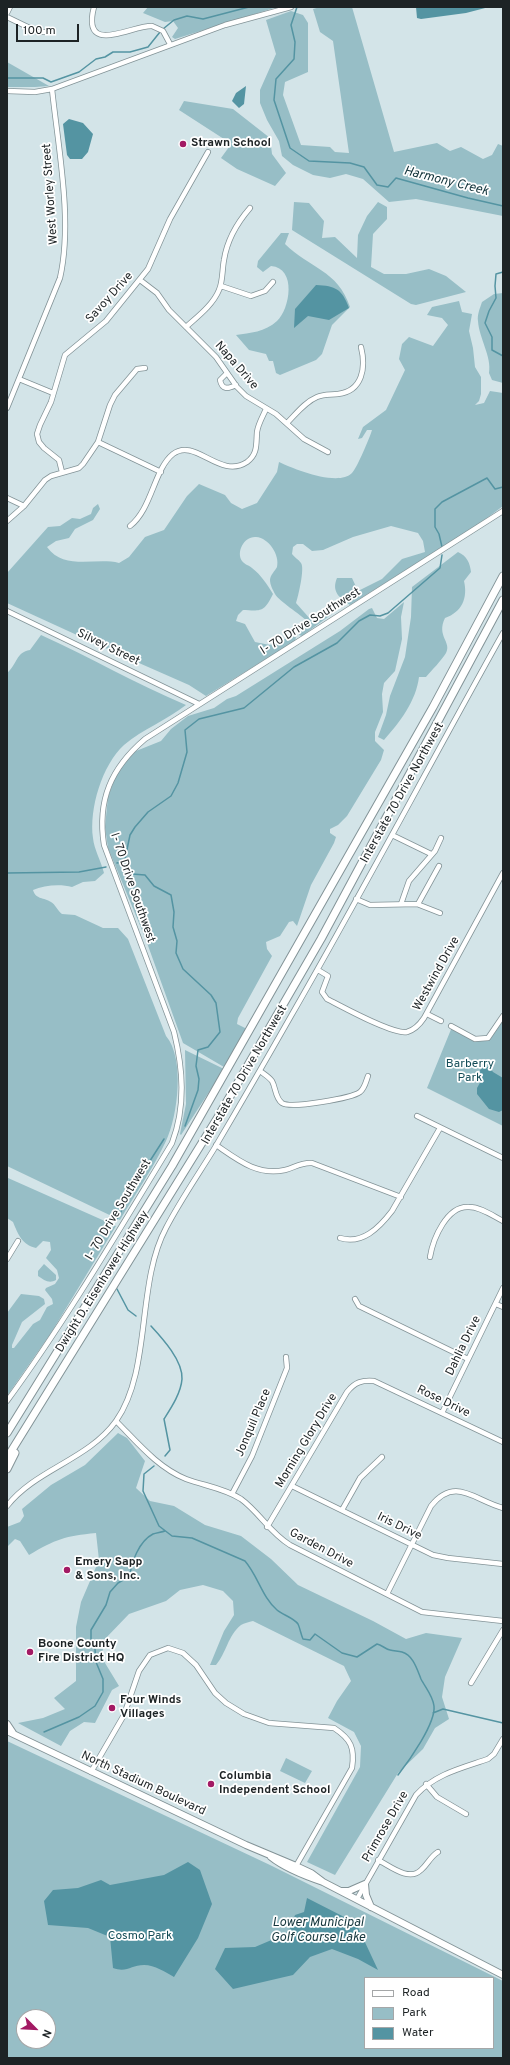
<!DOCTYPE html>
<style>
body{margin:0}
#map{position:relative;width:510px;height:2065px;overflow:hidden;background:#d3e4e8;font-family:Overpass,sans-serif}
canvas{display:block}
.frame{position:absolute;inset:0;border:8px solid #1d2325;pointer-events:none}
.legend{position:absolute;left:364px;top:1977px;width:130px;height:72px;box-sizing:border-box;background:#fff;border:1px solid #a5a7a8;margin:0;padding:5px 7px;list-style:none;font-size:12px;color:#1d2325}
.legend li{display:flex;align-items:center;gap:8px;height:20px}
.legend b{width:20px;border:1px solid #a5a7a8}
.north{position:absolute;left:16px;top:2009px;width:40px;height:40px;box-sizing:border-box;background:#fff;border:1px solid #a5a7a8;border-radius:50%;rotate:114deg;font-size:11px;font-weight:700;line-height:16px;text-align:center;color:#1d2325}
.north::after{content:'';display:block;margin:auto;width:14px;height:18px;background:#a31a64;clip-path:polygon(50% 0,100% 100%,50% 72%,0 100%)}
.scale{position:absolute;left:16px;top:24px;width:63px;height:18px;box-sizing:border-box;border:2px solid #1d2325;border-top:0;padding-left:5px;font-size:12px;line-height:14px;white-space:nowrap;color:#1d2325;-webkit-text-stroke:3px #fff;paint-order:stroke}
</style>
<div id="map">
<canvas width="510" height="2065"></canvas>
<div class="frame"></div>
<ul class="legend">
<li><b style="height:5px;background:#fff"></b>Road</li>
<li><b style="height:11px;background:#97bec6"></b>Park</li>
<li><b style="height:11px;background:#5494a2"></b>Water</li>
</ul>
<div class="north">N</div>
<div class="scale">100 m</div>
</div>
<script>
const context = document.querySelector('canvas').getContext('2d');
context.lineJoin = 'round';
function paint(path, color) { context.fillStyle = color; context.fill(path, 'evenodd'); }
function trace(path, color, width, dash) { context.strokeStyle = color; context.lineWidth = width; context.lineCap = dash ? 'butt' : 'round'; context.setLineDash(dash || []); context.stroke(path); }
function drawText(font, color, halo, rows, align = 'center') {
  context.font = font + ' Overpass,sans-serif'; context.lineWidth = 3.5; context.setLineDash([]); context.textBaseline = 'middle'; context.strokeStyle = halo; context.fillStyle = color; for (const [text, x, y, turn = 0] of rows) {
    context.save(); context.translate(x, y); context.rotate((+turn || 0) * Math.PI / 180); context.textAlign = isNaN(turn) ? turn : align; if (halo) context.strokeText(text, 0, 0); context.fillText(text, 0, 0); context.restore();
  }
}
paint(new Path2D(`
 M148 7H277L175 39 172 37 178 28 173 21 165 22 143 13Z
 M320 7H352L394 152 437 143 450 151 461 147 483 159 492 155 498 144 503 146V216L416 199 389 202 363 179 346 174 330 178 313 175 293 165 282 156 279 141 267 120 260 103V90L276 54 266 20 291 11 303 15 308 23V72L285 82 283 95 301 145 330 147 335 152 349 153 333 41 320 32 313 9Z
 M7 62 49 86 35 87H7Z
 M184 101 233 109 270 138 272 154 286 173 275 186 237 169 221 158 229 147 227 141 179 110Z
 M294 202 309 203 324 221 322 238 335 237 357 258 358 235 367 216 378 202 387 207V219L373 234 371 267 384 274H406L429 269 446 276 466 292 416 305 411 304 292 230Z
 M281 233H289L285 244C309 268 338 270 350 307L332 325 322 354 316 360 280 375 276 373 273 361H269L266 354 249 350 236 335C250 333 265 332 277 321 290 309 297 268 271 266L263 272 257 267 258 261Z
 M503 293V383L492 380 489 373C492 357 479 338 478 321 477 315 480 308 482 302L494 294Z
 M459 301 462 312 472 314 469 331 473 348 475 367 481 377V394L479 401 475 405 484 403 490 391 503 393V506L479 524 350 605C340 598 331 592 337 578H352L358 591 382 579 402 559 425 552 423 541 418 533 391 526 353 537 323 550 312 551 303 544H297L293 547 292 554C294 557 298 559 301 563 305 568 298 597 296 603L312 621 329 610 332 614 302 636 299 635V631L308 622C300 614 279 601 275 594 273 590 270 585 270 580 270 575 275 571 277 567 280 555 269 538 256 537 244 536 236 552 242 561 245 565 249 565 252 568 261 575 267 584 273 594 264 612 262 611 243 610L238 615 236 621 245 624 255 642 270 645 292 636 296 637 295 641 206 696 189 685 114 652 7 603V573L48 527 60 526 72 518 80 519 91 514 93 508 98 504 100 509 93 520 75 529 69 538 56 541 47 547C64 571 96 557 119 563L129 557 145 537 164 530 187 496 199 484 225 495 231 503 242 509 257 503 277 472 279 462C294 469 338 487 352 473 357 468 370 437 372 430H367L362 438 358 439 363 427 386 410 405 370 399 359 402 344 409 337 433 346 448 325 442 318 427 315 432 307Z
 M458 552C467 556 470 563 471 572L464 581C468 598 462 612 445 618 436 636 452 642 446 653 442 660 431 671 426 677H419C416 701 400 722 384 740L378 737 386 715 390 696 405 657 411 617 412 587Z
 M404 602 401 617 402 639 395 671 384 683 382 694 383 712 375 732V741L384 750 381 760 347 816 338 825 330 829V833L336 837 334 843 311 885 297 926 293 921 289 922 280 936 266 942 267 949 272 956 238 1018 237 1024 245 1028 246 1031 224 1067 183 1043 146 940 108 848 105 827 108 797 115 778 125 760 136 751 161 741 171 729 188 716 214 708 227 699 236 696 340 631 369 609 372 608 377 618 384 619Z
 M41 635C90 657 136 684 186 705 167 720 143 729 124 745 102 765 89 809 93 838 94 849 101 861 104 873L95 881 83 882 72 887C61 884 44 885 33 890 36 900 44 897 51 902 55 904 58 911 62 914L75 915 103 928H118L128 939 166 1036C185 1058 178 1116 166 1141 153 1169 135 1194 120 1220L7 1166V673C17 665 16 652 30 650Z
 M500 1021 503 1023V1126L427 1088 452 1027 475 1039 488 1038Z
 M185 1050 224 1069 181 1135 180 1134 186 1104Z
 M8 1178 116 1226 51 1333 7 1396V1313L21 1294 39 1296 44 1299 45 1304 22 1322 12 1345V1348H14L33 1324 40 1320 47 1307 53 1304 52 1299 45 1290 46 1288 55 1284 59 1278 57 1270 46 1258 51 1250 50 1242 43 1241 36 1248C22 1245 18 1234 13 1222L7 1218Z
 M44 1264 56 1275V1280C49 1284 44 1280 38 1276V1271Z
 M118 1433 127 1438 145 1461 136 1488 150 1501 174 1506 205 1525 241 1536 271 1559 298 1585 373 1621 406 1639 426 1633 462 1638 445 1677 442 1697 449 1719 435 1728 423 1749 398 1773 335 1875 307 1862 360 1767 361 1746 354 1732 328 1718 337 1701 351 1681 344 1666 253 1621C249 1622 244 1623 241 1625 228 1635 226 1654 216 1665H210L224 1631 234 1615 233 1601 223 1591 203 1585 180 1590 166 1601 129 1614 104 1640 102 1658 119 1686 112 1690 95 1723 84 1722 70 1731 61 1746 18 1723 43 1718 65 1709 54 1698 76 1681V1627L81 1602 99 1560 96 1533C65 1536 56 1539 29 1555L20 1541 15 1539 7 1547V1527L20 1522 24 1516 22 1509 51 1485 85 1465Z
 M7 1741 270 1865 503 1981V2058H7ZM365 1978H493V2048H365ZM24 2017H48V2041H24Z
 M286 1758 312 1771 305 1783 280 1771Z`), '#97bec6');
paint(new Path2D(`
 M416 7H489L466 13 421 19 417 18Z
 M246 86 244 104 239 108 232 101 236 93Z
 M69 119 83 123 93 134 88 152 82 159H70L67 155 63 124Z
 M316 285C336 286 342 289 349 308L329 320 308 316 294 328 295 309Z
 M485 1066 490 1068 493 1072 503 1078V1110L499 1112 489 1109 477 1094V1088L481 1081 480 1070Z
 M188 1862 200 1870 212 1904 198 1938 174 1977C165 1972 155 1965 144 1965 131 1965 127 1973 113 1968L110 1937 88 1928 48 1925 44 1901 53 1890 78 1888 101 1880 110 1885 164 1875Z
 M307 1898 356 1923 378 1970 358 1959 332 1949 310 1957 293 1975 233 1989 215 1969 225 1948 255 1947 288 1933 295 1915 304 1912Z`), '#5494a2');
trace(new Path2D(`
 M297 7 291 25 295 42 294 59 276 79 274 100 290 148 309 161 350 163 364 167 377 185 388 187 396 178 468 198 503 206
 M163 29 174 20 187 16 203 19 249 7
 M7 78H43L51 82 79 72 96 59 105 57 113 52H130L148 47 160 32
 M503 272 496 274 495 286 496 298 489 311 485 323 492 337V350L503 356
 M442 547 439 534 435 527V509L442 502 487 478 495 489 503 487
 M117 863 124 861
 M7 873 79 872 106 867
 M185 1126 198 1090 199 1079 196 1066 198 1050 208 1047 220 1032 216 1003 211 995 183 969 176 953 177 941 173 927 174 912 171 895 154 886 145 875 132 874 124 864 130 835 135 827 148 812 171 796 178 783 187 752 185 730 199 719 244 708 294 667 337 643 359 621 370 615 380 616 388 613 440 568 442 555
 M116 1221 137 1181 164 1139
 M117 1289 128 1310 136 1316
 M151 1326C163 1339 183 1361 182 1379 181 1393 171 1408 164 1419L170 1450 165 1456
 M154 1466 144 1474 143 1491 159 1526 172 1536 192 1538 245 1561C258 1576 262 1597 277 1610 283 1615 294 1618 298 1624 300 1628 301 1635 303 1639L310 1640 315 1634 342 1653 357 1657 377 1644C382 1645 385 1649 390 1650 394 1651 398 1651 402 1652 413 1655 417 1669 421 1679 425 1687 433 1696 434 1706 436 1723 409 1761 398 1775
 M433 1713 443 1709 503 1723
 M44 1732 79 1717 95 1706 103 1692V1679L96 1662 95 1649 91 1642V1630L106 1605 110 1592 118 1583 130 1576C131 1563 139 1541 153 1534 156 1533 162 1532 165 1531`), '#5494a2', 1.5);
const minor = new Path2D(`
 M94 7C81 57 132 25 152 26L163 31 170 44
 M7 13 10 7
 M7 17 38 32H50
 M7 91 35 92 52 89 225 25 291 7
 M140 280 157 293 169 310 216 357 237 387 246 396 276 414 304 439 328 452
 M221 286 251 296 265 291 273 282
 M186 327C197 317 213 305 219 290 223 281 222 270 224 260 227 240 237 223 250 208
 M227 373 220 380C222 390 228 389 236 385
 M19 379 53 393
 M7 408 60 278C73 221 58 147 52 89
 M287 423C296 414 305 402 317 397 324 394 331 395 338 394 363 391 366 367 361 347
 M98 442 161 472
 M62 472 59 460 44 448 39 442 37 434 40 425 51 402 65 355 106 321 148 269 170 219 208 152
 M7 498 24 506
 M7 521 24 506 45 480 51 476 79 468 83 464 98 442 110 405 115 395 137 369 145 368
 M130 526C152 509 154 469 173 454 195 437 220 480 247 462 258 454 256 444 257 432 258 424 263 416 266 409
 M7 611 199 704
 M392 835 431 854
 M356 899 370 905 417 904 440 913
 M401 904 409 881 435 851 441 838
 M418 904 439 866
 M318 970 328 976 322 992 327 999C343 1007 393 1035 407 1032 414 1030 420 1024 424 1018L503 873
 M427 1014 441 1021
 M451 1026 475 1039 488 1038 503 1016
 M260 1071C264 1074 269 1077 272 1081 276 1088 275 1098 282 1103 291 1109 352 1098 360 1092 365 1088 366 1081 368 1076
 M417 1116 503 1158
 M216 1145C238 1160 257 1176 285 1170 294 1168 301 1162 312 1163L401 1197
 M340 1238C362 1245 379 1228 392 1211L440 1128
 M430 1257C433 1239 447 1205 469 1207 481 1207 493 1216 503 1221
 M7 1259 18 1241
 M355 1299 359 1306 468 1359
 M496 1304 503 1307
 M7 1401C67 1319 119 1230 172 1143 186 1106 183 1069 174 1032L104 845C97 800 111 768 145 739L503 511
 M442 1413 503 1288
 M116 1421C137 1442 158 1468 186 1479 205 1486 224 1488 241 1499 259 1512 270 1533 290 1545L422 1612 503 1621
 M292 1486 433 1555 448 1558 503 1564
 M232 1494 252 1456 287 1368 286 1357
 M7 1506C36 1469 88 1460 116 1421 152 1370 136 1284 166 1228 180 1201 198 1175 214 1149 240 1105 266 1060 291 1016 364 889 432 760 503 633
 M342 1510 360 1478 382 1457
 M267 1527 347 1392C355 1382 362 1380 374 1381L503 1442
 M387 1594 431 1506C455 1476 474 1500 503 1508
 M471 1683 503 1630
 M91 1772 124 1715 139 1671 150 1655 168 1648 183 1653 196 1665 215 1693 226 1703 244 1714 269 1723 334 1728C351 1739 355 1748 352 1768L296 1866
 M426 1784 437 1797 466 1814
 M378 1860C390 1866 409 1882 421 1870 428 1864 430 1857 438 1852
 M357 1899 416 1795C435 1774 462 1768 488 1759L494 1754 503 1739`);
const major = new Path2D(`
 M7 1724 13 1733
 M7 1731 246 1845 296 1866 311 1873 323 1882
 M271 1857C286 1869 305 1876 323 1882L503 1975
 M342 1891H349L365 1884 366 1895 371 1907`);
const highway = new Path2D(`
 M7 1433 172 1166 433 707 503 576
 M7 1458 218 1117 321 939 503 600
 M7 1469 15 1453`);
trace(minor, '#839397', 6);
trace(major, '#839397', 8);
trace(highway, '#839397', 9);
trace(minor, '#fff', 4.5);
trace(major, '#fff', 6);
trace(highway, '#fff', 7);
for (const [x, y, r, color] of [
 [183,144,4,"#a31a64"],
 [67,1570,4,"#a31a64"],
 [30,1652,4,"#a31a64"],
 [112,1708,4,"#a31a64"],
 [211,1784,4,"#a31a64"]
]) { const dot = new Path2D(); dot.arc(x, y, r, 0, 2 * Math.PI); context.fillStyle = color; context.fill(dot); trace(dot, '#fff', 1.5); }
drawText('bold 12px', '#1d2325', '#fff', [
 ["Strawn School",191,144],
 ["Emery Sapp",75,1563],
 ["& Sons, Inc.",75,1577],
 ["Boone County",38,1645],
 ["Fire District HQ",38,1659],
 ["Four Winds",120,1701],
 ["Villages",120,1715],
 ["Columbia",219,1777],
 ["Independent School",219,1791]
], 'left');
drawText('12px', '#1d2325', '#fff', [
 ["West Worley Street",51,194,-94],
 ["Savoy Drive",110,298,-48],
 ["Napa Drive",236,366,49],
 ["I- 70 Drive Southwest",311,622,-32],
 ["Silvey Street",108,648,26],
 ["Interstate 70 Drive Northwest",403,793,-61],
 ["I- 70 Drive Southwest",132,888,71],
 ["Westwind Drive",437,974,-61],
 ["Interstate 70 Drive Northwest",245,1075,-60],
 ["I- 70 Drive Southwest",119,1210,-59],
 ["Dwight D. Eisenhower Highway",103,1282,-58],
 ["Dahlia Drive",464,1346,-64],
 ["Rose Drive",443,1402,26],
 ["Jonquil Place",254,1423,-67],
 ["Morning Glory Drive",307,1441,-59],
 ["Iris Drive",399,1527,26],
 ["Garden Drive",321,1549,28],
 ["North Stadium Boulevard",143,1784,25],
 ["Primrose Drive",386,1827,-60]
]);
drawText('12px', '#134c57', '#fff', [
 ["Barberry",470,1065],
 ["Park",470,1079],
 ["Cosmo Park",140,1937]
]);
drawText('italic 13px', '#15363d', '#fff', [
 ["Harmony Creek",446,182,14],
 ["Lower Municipal",318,1923],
 ["Golf Course Lake",318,1938]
]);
</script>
